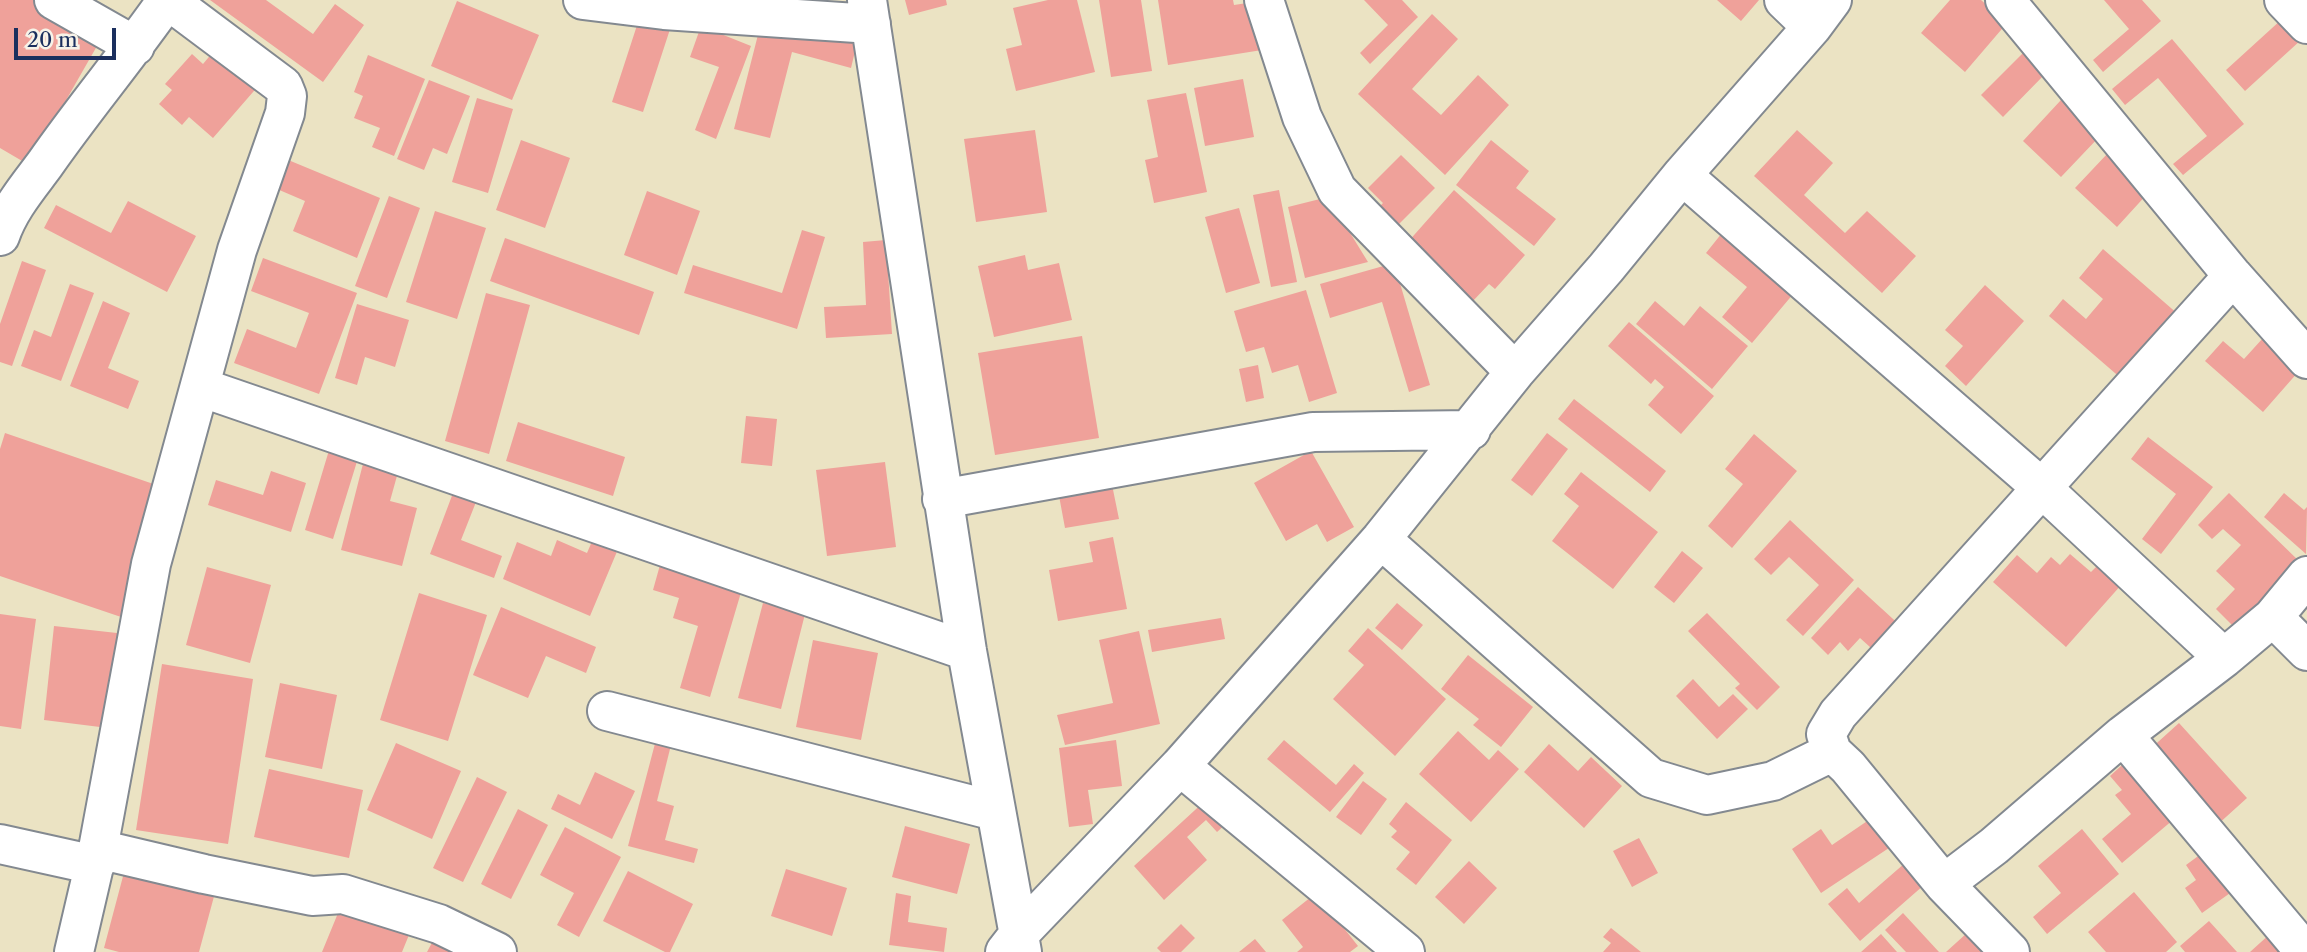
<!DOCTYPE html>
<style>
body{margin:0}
#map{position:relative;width:2307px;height:952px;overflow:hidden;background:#ebe3c3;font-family:"Libre Caslon Text",serif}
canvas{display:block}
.scale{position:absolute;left:14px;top:28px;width:102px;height:32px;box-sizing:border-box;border:4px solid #1b2f5e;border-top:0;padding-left:9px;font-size:21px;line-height:24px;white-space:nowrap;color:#1b2f5e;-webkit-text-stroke:5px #f7f3e8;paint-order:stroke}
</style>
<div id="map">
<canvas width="2307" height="952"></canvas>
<div class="scale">20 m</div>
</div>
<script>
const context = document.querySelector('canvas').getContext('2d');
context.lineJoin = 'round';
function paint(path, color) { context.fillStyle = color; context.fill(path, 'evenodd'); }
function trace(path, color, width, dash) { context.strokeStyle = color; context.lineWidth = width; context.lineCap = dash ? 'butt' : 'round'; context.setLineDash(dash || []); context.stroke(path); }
paint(new Path2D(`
 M0 0H34L101 39 29 165 0 148Z
 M210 0H266L313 34 335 4 364 25 323 82Z
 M905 0H946L947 5 909 15Z
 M1048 0H1077L1095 72 1016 91 1006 49 1022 45 1013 8Z
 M1099 0H1141L1152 71 1111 77Z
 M1158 0H1233L1234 5 1254 2 1262 50 1168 65Z
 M1364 0H1402L1418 17 1370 64 1360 53 1388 25Z
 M1717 0H1759L1741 21Z
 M1950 0H1981L2007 23 1965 72 1921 33Z
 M2104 0H2142L2161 21 2103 72 2093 60 2129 29Z
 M457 1 539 35 512 100 431 66Z
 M642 10 673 20 643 112 612 102Z
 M1432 14 1458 39 1412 89 1441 115 1478 75 1509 105 1445 175 1358 94Z
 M762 19 857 43 851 68 792 52 770 138 734 129Z
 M2282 19 2301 40 2245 91 2226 70Z
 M701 26 751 46 716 139 695 130 719 67 690 57Z
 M2172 39 2244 124 2183 175 2173 164 2207 136 2158 78 2125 105 2112 89Z
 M218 46 260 84 213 138 189 117 182 125 159 104 172 90 165 84 192 54 203 64Z
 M2026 50 2047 72 2003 117 1981 95Z
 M368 55 425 79 394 156 372 147 380 128 354 118 363 96 354 92Z
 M1243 79 1254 137 1205 146 1194 88Z
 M429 80 470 96 447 154 433 148 424 170 397 159Z
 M1186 93 1207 192 1154 203 1145 160 1158 157 1147 100Z
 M477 98 513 109 488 193 452 182Z
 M2061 100 2100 136 2061 177 2023 141Z
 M1035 130 1047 212 976 222 964 139Z
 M1797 130 1833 163 1804 195 1845 233 1867 211 1916 256 1882 293 1754 176Z
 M521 140 570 158 545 228 496 210Z
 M1491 140 1529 171 1516 188 1556 219 1534 246 1456 185Z
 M2108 153 2149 192 2117 227 2075 188Z
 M1401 155 1435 188 1395 228 1376 210 1383 203 1368 188Z
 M281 157 380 198 357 258 293 231 305 201 270 186Z
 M1279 190 1297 282 1271 287 1253 195Z
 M1454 190 1525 255 1495 289 1489 284 1472 302 1407 243Z
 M647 191 700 211 677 275 624 255Z
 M389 196 420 208 387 298 355 286Z
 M1328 197 1368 262 1305 278 1288 207Z
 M128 201 196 236 167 292 44 228 56 205 111 233Z
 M1239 208 1260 283 1226 293 1205 217Z
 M435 211 486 228 457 319 406 302Z
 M802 230 825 237 797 329 684 293 693 265 782 293Z
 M1722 233 1794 293 1752 343 1722 317 1747 287 1706 253Z
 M505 238 654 292 639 335 490 281Z
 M886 240 892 334 826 338 824 307 866 305 863 242Z
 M2103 249 2179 315 2123 380 2049 316 2063 299 2086 319 2103 299 2079 278Z
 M1025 255 1028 270 1059 263 1072 320 994 337 978 266Z
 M263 258 357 293 319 394 234 363 247 329 296 348 309 313 251 291Z
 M22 261 46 270 12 366 0 362V324Z
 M1394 263 1430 385 1409 392 1382 302 1330 318 1320 284Z
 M70 284 94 293 61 381 21 366 34 330 51 337Z
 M1985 285 2024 321 1966 386 1945 366 1963 346 1945 330Z
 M1306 290 1337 393 1309 402 1298 365 1272 373 1264 347 1246 352 1234 311Z
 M486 293 530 305 489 454 445 441Z
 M103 301 130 313 108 368 139 381 128 409 70 386Z
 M1655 301 1684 326 1700 306 1748 346 1712 389 1636 324Z
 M357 304 409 320 395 367 365 357 357 385 335 378Z
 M1629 322 1714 396 1681 434 1648 405 1664 387 1655 379 1651 384 1608 346Z
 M1082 336 1099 438 995 455 978 353Z
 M2263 338 2299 371 2263 412 2205 361 2223 341 2244 359Z
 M1258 365 1264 398 1246 402 1239 369Z
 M1574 399 1666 471 1650 492 1558 419Z
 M746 416 777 419 772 466 741 463Z
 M518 422 625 457 613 496 506 461Z
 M5 433 168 489 124 618 0 576V449Z
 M1547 433 1568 449 1532 496 1511 480Z
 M1754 434 1797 471 1732 548 1708 526 1743 484 1725 469Z
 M2148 437 2213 487 2161 554 2142 539 2176 494 2131 459Z
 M330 447 359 455 333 539 305 530Z
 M1311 451 1354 527 1327 542 1317 524 1286 541 1254 483Z
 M365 456 400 465 390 501 417 508 402 566 341 550Z
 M885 462 896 547 827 556 816 470Z
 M271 471 306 483 291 532 208 505 216 480 263 495Z
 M1581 472 1658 532 1613 589 1552 541 1579 506 1564 494Z
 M1110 475 1119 519 1065 528 1057 485Z
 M453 493 476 502 461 540 502 556 494 578 430 554Z
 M2229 493 2301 563 2237 630 2216 609 2235 589 2216 571 2241 545 2223 529 2212 539 2198 525Z
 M2284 493 2304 510 2307 507 2306 554 2264 517Z
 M1790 520 1854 580 1803 636 1786 620 1819 585 1789 557 1771 575 1754 559Z
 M596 532 621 542 590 616 503 579 517 542 551 556 557 540 587 553Z
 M1113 537 1127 609 1058 621 1049 570 1093 562 1089 542Z
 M1682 551 1703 568 1674 603 1654 587Z
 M2070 554 2091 572 2108 555 2130 575 2066 647 1993 582 2017 555 2037 573 2051 557 2060 565Z
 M660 565 742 589 710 697 680 688 698 626 673 618 679 598 653 590Z
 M207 567 271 585 250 663 186 645Z
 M1858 587 1904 629 1880 656 1860 638 1848 651 1840 642 1828 655 1811 638Z
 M419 593 487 615 448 741 380 720Z
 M763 603 805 614 781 709 738 698Z
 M1397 603 1423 625 1402 650 1375 628Z
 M501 607 596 647 586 673 546 656 528 698 473 675Z
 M1707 613 1780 687 1757 710 1735 688 1740 684 1688 631Z
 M0 614 36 619 21 729 0 726Z
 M1221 618 1225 639 1152 652 1148 630Z
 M54 626 126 634 116 729 44 720Z
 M1368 628 1446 699 1395 756 1333 699 1364 665 1348 651Z
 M1139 631 1160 724 1065 745 1057 715 1113 703 1099 640Z
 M813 640 878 653 861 740 796 727Z
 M1468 655 1533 707 1501 747 1473 725 1479 719 1441 689Z
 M162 664 253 679 228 844 136 830Z
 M1693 679 1719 707 1733 694 1748 709 1717 739 1676 696Z
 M280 683 337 695 322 769 265 757Z
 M2179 723 2247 798 2216 826 2148 751Z
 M1458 731 1489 760 1498 750 1519 769 1471 822 1419 774Z
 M657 736 672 741 657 801 674 806 665 840 698 849 694 863 628 846Z
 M1116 740 1122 786 1088 790 1093 824 1069 827 1059 748Z
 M1284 740 1336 785 1354 764 1364 773 1330 812 1267 759Z
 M396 743 461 771 432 839 367 810Z
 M1549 744 1578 771 1591 757 1622 786 1584 828 1524 772Z
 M2131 757 2180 814 2122 863 2102 839 2131 814 2115 795 2122 790 2110 776Z
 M269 769 363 790 349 858 254 837Z
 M595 772 635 791 612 839 551 809 558 794 580 805Z
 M477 777 507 792 463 882 433 868Z
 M1363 781 1387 799 1361 835 1336 817Z
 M1207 799 1228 822 1217 832 1206 820 1187 837 1207 860 1164 900 1134 866Z
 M1406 802 1452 840 1416 885 1396 869 1410 852 1391 837 1397 831 1389 824Z
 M518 809 548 825 511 899 481 884Z
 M1882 811 1901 840 1821 893 1792 849 1821 829 1832 845Z
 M905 826 970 844 957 894 892 877Z
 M565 827 621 857 579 937 557 925 574 893 540 875Z
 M2082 829 2119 874 2047 934 2033 917 2061 893 2038 866Z
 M1639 838 1658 873 1632 887 1613 851Z
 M2205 851 2233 891 2202 913 2185 888 2196 880 2186 865Z
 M1469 861 1497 888 1464 924 1435 897Z
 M1905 863 1924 885 1860 941 1828 904 1847 888 1859 903Z
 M126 865 216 889 199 952H119L104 948Z
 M786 869 847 888 832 936 771 916Z
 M628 871 693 904 670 952H665L603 921Z
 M2134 892 2177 942 2166 952H2106L2088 932Z
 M896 893 911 896 908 922 947 928 944 952 889 945Z
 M1316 893 1358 946 1350 952H1297L1303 947 1282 920Z
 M343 901 411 930 402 952H322Z
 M1903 913 1939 952H1906L1885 930Z
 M2209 921 2237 952H2185L2180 946Z
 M1978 923 1986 952H1946Z
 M1181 924 1195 938 1181 952H1161L1157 948Z
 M1611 928 1641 952H1603L1611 943 1603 937Z
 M2271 933 2288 952H2250Z
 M1881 934 1897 952H1861Z
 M435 937 465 952H427Z
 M1255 939 1266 952H1239Z`), '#efa19a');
const minor = new Path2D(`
 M54 0 135 46
 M583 0 664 10 871 24
 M867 0 967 651 1022 952
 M1264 0 1302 117 1337 190 1515 372
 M1784 0 1812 27
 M2005 0 2233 276 2307 359
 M2284 0 2307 24
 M1682 175 2043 489 2224 658 2273 617 2307 651
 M0 236C9 209 28 187 45 164 84 108 128 56 167 0
 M200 387 967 651
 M942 499 1313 432 1471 430
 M1381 539 1651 778 1707 795 1773 781 1832 752
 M2273 617 2307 576
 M607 711 995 811
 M2123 735 2305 952
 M1180 766 1405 952
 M0 844 95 865
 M98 849 204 874 312 896 343 894 439 924 497 952
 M1944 884 1848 767 1832 752 1826 734 1838 714 2233 276
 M74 952 98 849 151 564 237 250 285 113 287 96 283 86 168 0
 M1005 952 1019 934 1180 766 1381 539 1515 372 1606 268 1682 175 1812 27 1832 0
 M2010 952 1944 884 1994 846 2123 735 2224 658`);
trace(minor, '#838990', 42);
trace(minor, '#fff', 38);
</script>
